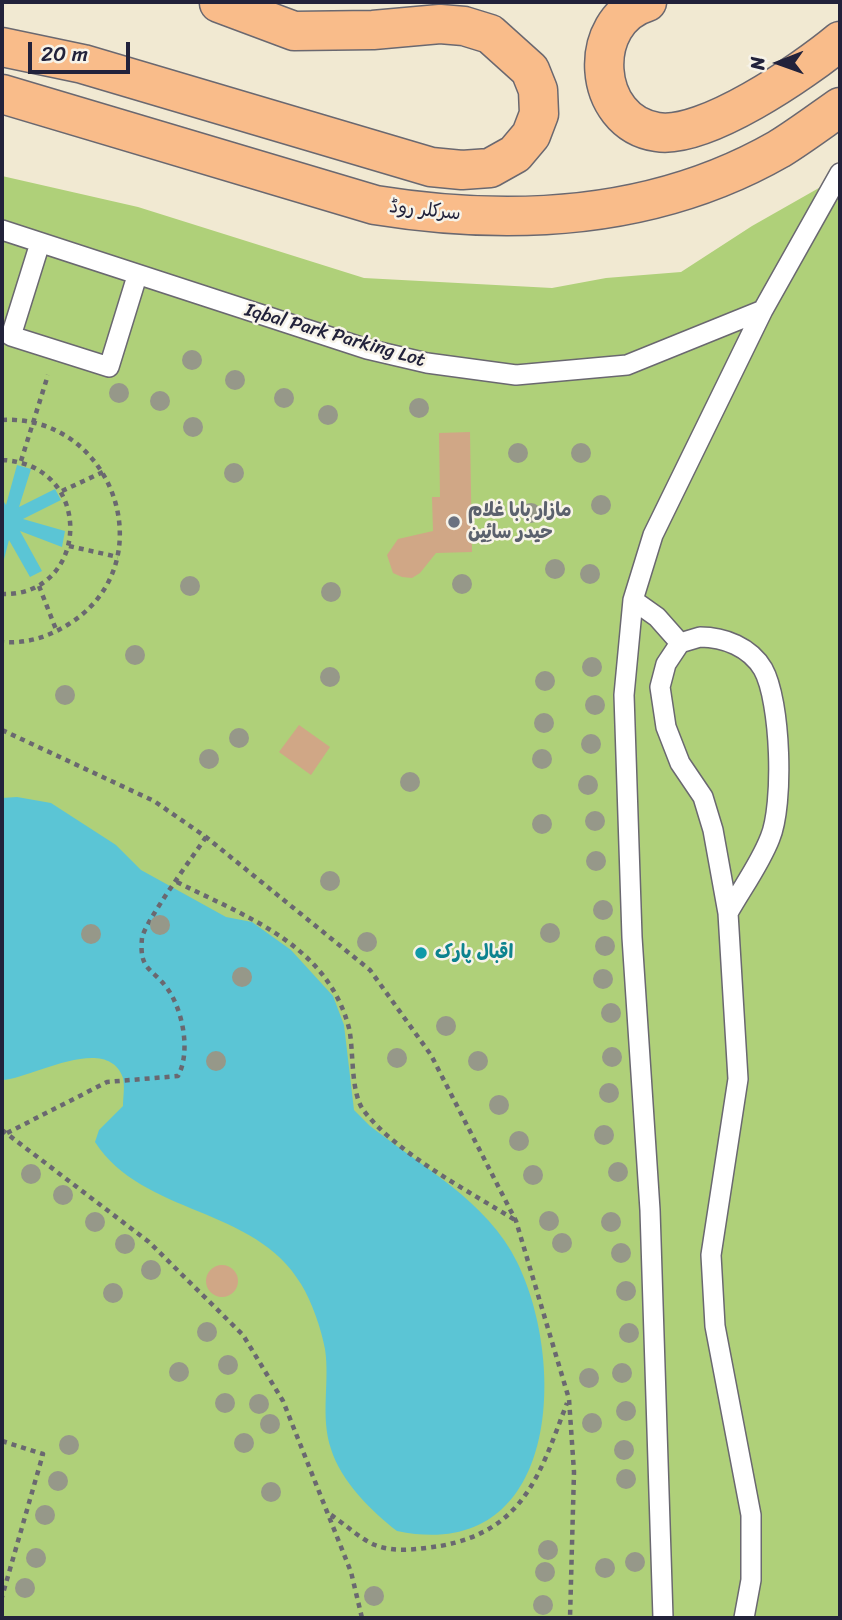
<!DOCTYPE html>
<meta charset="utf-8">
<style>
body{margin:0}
#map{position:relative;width:842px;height:1620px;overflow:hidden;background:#f1e9d2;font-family:Sriracha,sans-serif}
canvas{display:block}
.frame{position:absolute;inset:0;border:4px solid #22223b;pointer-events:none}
.north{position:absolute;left:744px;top:28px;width:70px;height:70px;-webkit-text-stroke:5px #f7f3e8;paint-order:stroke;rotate:269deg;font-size:19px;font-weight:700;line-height:28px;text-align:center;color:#22223b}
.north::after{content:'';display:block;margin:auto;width:24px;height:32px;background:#22223b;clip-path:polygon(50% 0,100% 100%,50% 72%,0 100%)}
.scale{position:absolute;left:28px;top:42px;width:102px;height:32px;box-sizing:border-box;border:4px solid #22223b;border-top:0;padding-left:9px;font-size:21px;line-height:24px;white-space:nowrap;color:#22223b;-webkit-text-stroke:5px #f7f3e8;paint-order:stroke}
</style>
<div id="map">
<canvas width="842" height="1620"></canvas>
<div class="frame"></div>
<div class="north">N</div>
<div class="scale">20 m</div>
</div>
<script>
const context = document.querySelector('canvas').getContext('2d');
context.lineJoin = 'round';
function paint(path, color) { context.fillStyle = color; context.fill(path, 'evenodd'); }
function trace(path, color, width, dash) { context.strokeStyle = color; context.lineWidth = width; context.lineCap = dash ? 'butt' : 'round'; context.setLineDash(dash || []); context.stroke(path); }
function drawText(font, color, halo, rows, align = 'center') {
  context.font = font + ' Sriracha,"Playpen Sans Arabic",sans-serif'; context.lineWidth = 5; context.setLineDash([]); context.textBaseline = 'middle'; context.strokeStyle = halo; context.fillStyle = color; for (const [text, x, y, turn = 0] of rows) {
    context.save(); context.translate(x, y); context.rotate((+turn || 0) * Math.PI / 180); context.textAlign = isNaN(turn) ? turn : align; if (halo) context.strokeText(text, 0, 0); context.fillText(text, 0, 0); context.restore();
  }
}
paint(new Path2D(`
 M2 176 138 207 364 278 552 288 606 278 681 272 752 226 840 176V1618H2Z`), '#afd079');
paint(new Path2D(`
 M17 465 31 469 19 507 55 489 61 500 23 519 65 531 62 547 20 531 42 571 30 577 9 540 2 567V499L6 505Z
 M17 797 51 803 116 845 141 870 226 917 252 922 291 950 333 996 344 1025 354 1110 370 1126C422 1167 487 1201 517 1262 568 1365 559 1565 397 1531 371 1511 341 1481 331 1449 320 1416 330 1382 325 1349 321 1328 312 1302 301 1284 255 1206 143 1216 95 1142L99 1130 123 1106C123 1098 125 1086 123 1078 107 1032 29 1080 2 1080V798Z`), '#5bc5d5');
paint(new Path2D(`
 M470 432 472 552 436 553 420 573 412 578 402 577 393 573 387 555 398 539 433 531 432 497H440L439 433Z
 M299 725 330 747 311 775 279 752Z
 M206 1281a16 16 0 1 1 32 0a16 16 0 1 1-32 0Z`), '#d0a786');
const service = new Path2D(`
 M2 230 367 349 427 363 516 375 627 365 763 310
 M40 243 11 336 109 367 137 276
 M633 600 657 617 680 643
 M700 637C724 637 750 647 763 669 781 701 784 805 770 838 760 864 742 888 728 913L713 830 703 797 680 763 666 727 660 687 666 664 680 643Z
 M728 913 738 1079 711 1255 715 1326 751 1515V1580L744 1618
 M663 1618 650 1210 632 937 624 695 633 600 653 535 763 310 840 173`);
const primary = new Path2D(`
 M647 2C586 20 591 122 657 132 704 140 804 71 840 41
 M2 47 83 64 431 167 462 170 490 168 515 154 531 135 539 114 538 90 530 70 490 34 464 26 440 24 373 30 294 31 219 3
 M2 94 375 205C512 227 655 220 779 149 800 136 820 121 840 107`);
trace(service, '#6a6870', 22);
trace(primary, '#6a6870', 41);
trace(new Path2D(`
 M2 420C112 414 165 560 72 622 51 636 28 644 2 642
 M2 460C96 464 90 597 2 594
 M21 461 48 375
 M62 491 103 472
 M69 546 118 557
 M39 586 57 632
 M2 730 154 801 206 837 370 970 431 1055 516 1221 569 1399 574 1472 570 1618
 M177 882C246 917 327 944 349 1028 354 1050 350 1093 364 1111 396 1153 470 1192 515 1220
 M2 1130 149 1242 243 1335 283 1401 351 1572 362 1618
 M7 1133 107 1082 178 1076C191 1052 183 1010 167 988 151 967 139 970 142 938 144 923 194 855 206 837
 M2 1441 43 1454 2 1597
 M331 1515C345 1524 360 1539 375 1545 394 1553 420 1549 440 1546 524 1531 540 1474 567 1403`), '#6a6870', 4.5, [5, 5]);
trace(service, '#fff', 19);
trace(primary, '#f9bc8a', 38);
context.fillStyle = '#969889';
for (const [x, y] of [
 [192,360],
 [235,380],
 [119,393],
 [284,398],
 [160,401],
 [419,408],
 [328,415],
 [193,427],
 [518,453],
 [581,453],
 [234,473],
 [601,505],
 [531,513],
 [555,569],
 [590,574],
 [462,584],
 [190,586],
 [331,592],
 [135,655],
 [592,667],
 [330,677],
 [545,681],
 [65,695],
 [595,705],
 [544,723],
 [239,738],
 [591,744],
 [209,759],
 [542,759],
 [410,782],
 [588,785],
 [595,821],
 [542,824],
 [596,861],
 [330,881],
 [603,910],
 [160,925],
 [550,933],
 [91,934],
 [367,942],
 [605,946],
 [242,977],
 [603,979],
 [611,1013],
 [446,1026],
 [612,1057],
 [397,1058],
 [216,1061],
 [478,1061],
 [609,1093],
 [499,1105],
 [604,1135],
 [519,1141],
 [618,1172],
 [31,1174],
 [533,1175],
 [63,1195],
 [549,1221],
 [95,1222],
 [611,1222],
 [562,1243],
 [125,1244],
 [621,1253],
 [151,1270],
 [626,1291],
 [113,1293],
 [207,1332],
 [629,1333],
 [228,1365],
 [179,1372],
 [622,1373],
 [589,1378],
 [225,1403],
 [259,1404],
 [626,1411],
 [592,1423],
 [270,1424],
 [244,1443],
 [69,1445],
 [624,1450],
 [626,1479],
 [58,1481],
 [271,1492],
 [45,1515],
 [548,1550],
 [36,1558],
 [635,1562],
 [605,1568],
 [545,1572],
 [25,1588],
 [374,1596],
 [543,1605]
]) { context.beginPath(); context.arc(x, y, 10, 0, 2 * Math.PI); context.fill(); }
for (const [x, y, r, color] of [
 [454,522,7,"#6b7280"],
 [421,953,7,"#0f9aa8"]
]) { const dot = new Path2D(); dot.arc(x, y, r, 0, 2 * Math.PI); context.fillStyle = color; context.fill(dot); trace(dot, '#f7f3e8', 2.5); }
drawText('19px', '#22223b', '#f7f3e8', [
 ["سرکلر روڈ",425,211,6],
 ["Iqbal Park Parking Lot",335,336,16]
]);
drawText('bold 19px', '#5b616d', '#f7f3e8', [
 ["مازار بابا غلام",468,511],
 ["حیدر سائِین",468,533]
], 'left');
drawText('bold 19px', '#0d838f', '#f7f3e8', [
 ["اقبال پارک",435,953]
], 'left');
</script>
